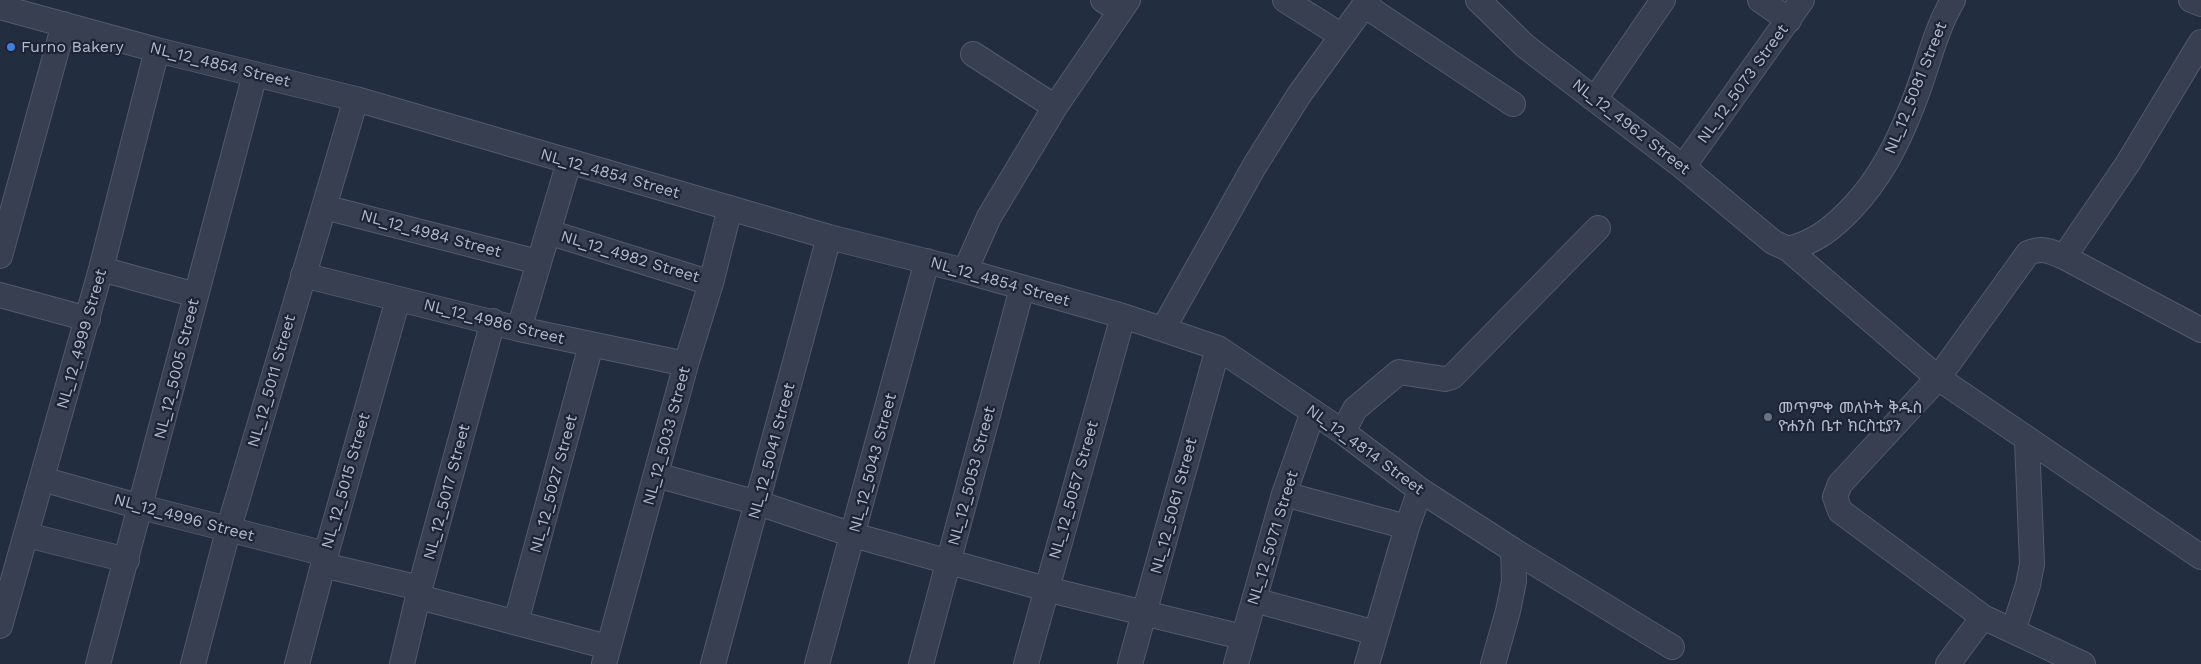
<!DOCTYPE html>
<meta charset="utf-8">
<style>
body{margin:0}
canvas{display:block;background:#222d40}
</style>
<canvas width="2201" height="664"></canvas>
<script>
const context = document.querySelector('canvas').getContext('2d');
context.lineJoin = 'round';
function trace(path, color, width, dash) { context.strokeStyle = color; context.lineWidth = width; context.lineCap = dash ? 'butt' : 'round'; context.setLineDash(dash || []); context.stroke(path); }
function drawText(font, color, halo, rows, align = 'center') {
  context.font = font + ' "Work Sans","Noto Sans Ethiopic",sans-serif'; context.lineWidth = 4.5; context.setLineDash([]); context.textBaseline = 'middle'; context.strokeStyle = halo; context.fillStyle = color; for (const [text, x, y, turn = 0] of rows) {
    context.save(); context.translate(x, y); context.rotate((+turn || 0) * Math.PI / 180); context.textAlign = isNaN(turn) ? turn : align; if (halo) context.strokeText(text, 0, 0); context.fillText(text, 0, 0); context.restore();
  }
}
const minor = new Path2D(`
 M1103 0 1120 11
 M1285 0 1342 36
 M1478 0 1525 46 1683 167 1773 242 1788 249 1938 378 2201 557
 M1760 0 1789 20
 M2191 0 2201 4
 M1364 5 1513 104
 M0 7 157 50 356 99 829 237 965 271 1123 316 1218 348 1343 432 1420 490 1513 550 1672 647
 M973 54 1055 107
 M1595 99 1663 0
 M1683 167 1802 0
 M324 207 538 262
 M548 232 711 283
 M1788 249C1814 243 1833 228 1851 209 1880 179 1898 143 1913 104 1927 70 1934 32 1953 0
 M0 256 64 24
 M2064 257 2201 330
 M101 269 196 295
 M965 271 989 217 1055 107 1128 0
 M303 275 519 329 686 364
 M0 295 88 319
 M519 329 569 162
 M1163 329 1255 165 1299 95 1368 0
 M1343 432 1355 409 1399 372 1445 379 1452 377 1598 228
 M656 475 758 503 853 535 1046 589 1242 637
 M42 479 141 507 326 554
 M1284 494 1407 527
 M27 535 127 560
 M323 565 420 588
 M419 597 608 647
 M1254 600 1376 633
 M516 622 591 345
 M0 626 101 269 157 50
 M2013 631 2028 585 2032 564 2027 440
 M98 664 255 74
 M193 664 228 531 356 99
 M297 664 326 554 398 299
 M402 664 420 588 493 321
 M604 664 686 364 711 283 730 208
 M713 664 829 237
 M817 664 927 261
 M921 664 1022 288
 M1026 664 1123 316
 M1130 664 1218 348
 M1236 664 1284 494 1313 412
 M1367 664 1407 527 1420 490
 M1493 664 1508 611 1514 581 1513 550
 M1948 664 1983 617
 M2083 664 1983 617 1840 511 1835 497 1840 484 1938 378 2028 253C2043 247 2050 251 2064 257L2128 163 2201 42`);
trace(minor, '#525a6b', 26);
trace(minor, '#373f50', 24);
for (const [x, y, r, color] of [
 [11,47,5,"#3f7fe0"],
 [1768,417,5,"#6b7280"]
]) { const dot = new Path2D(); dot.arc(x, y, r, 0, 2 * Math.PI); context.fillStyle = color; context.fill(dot); trace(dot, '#1c2435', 2); }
drawText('16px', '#b3bacb', '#1c2435', [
 ["Furno Bakery",21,47],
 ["መጥምቀ መለኮት ቅዱስ",1778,408],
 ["ዮሐንስ ቤተ ክርስቲያን",1778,426]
], 'left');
drawText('16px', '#b3bacb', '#1c2435', [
 ["NL_12_4854 Street",220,65,14],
 ["NL_12_5073 Street",1743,84,-54],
 ["NL_12_5081 Street",1916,88,-68],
 ["NL_12_4962 Street",1631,127,38],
 ["NL_12_4854 Street",610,174,16],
 ["NL_12_4984 Street",431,234,15],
 ["NL_12_4982 Street",630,257,17],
 ["NL_12_4854 Street",1000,282,16],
 ["NL_12_4986 Street",494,322,14],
 ["NL_12_4999 Street",82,339,-74],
 ["NL_12_5005 Street",177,369,-76],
 ["NL_12_5011 Street",272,381,-74],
 ["NL_12_5033 Street",667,436,-75],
 ["NL_12_4814 Street",1365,450,36],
 ["NL_12_5041 Street",772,451,-75],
 ["NL_12_5043 Street",873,463,-75],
 ["NL_12_5053 Street",972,476,-75],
 ["NL_12_5015 Street",346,481,-74],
 ["NL_12_5027 Street",554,484,-75],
 ["NL_12_5057 Street",1074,490,-74],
 ["NL_12_5017 Street",447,492,-75],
 ["NL_12_5061 Street",1174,506,-75],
 ["NL_12_4996 Street",184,518,15],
 ["NL_12_5071 Street",1273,538,-73]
]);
</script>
